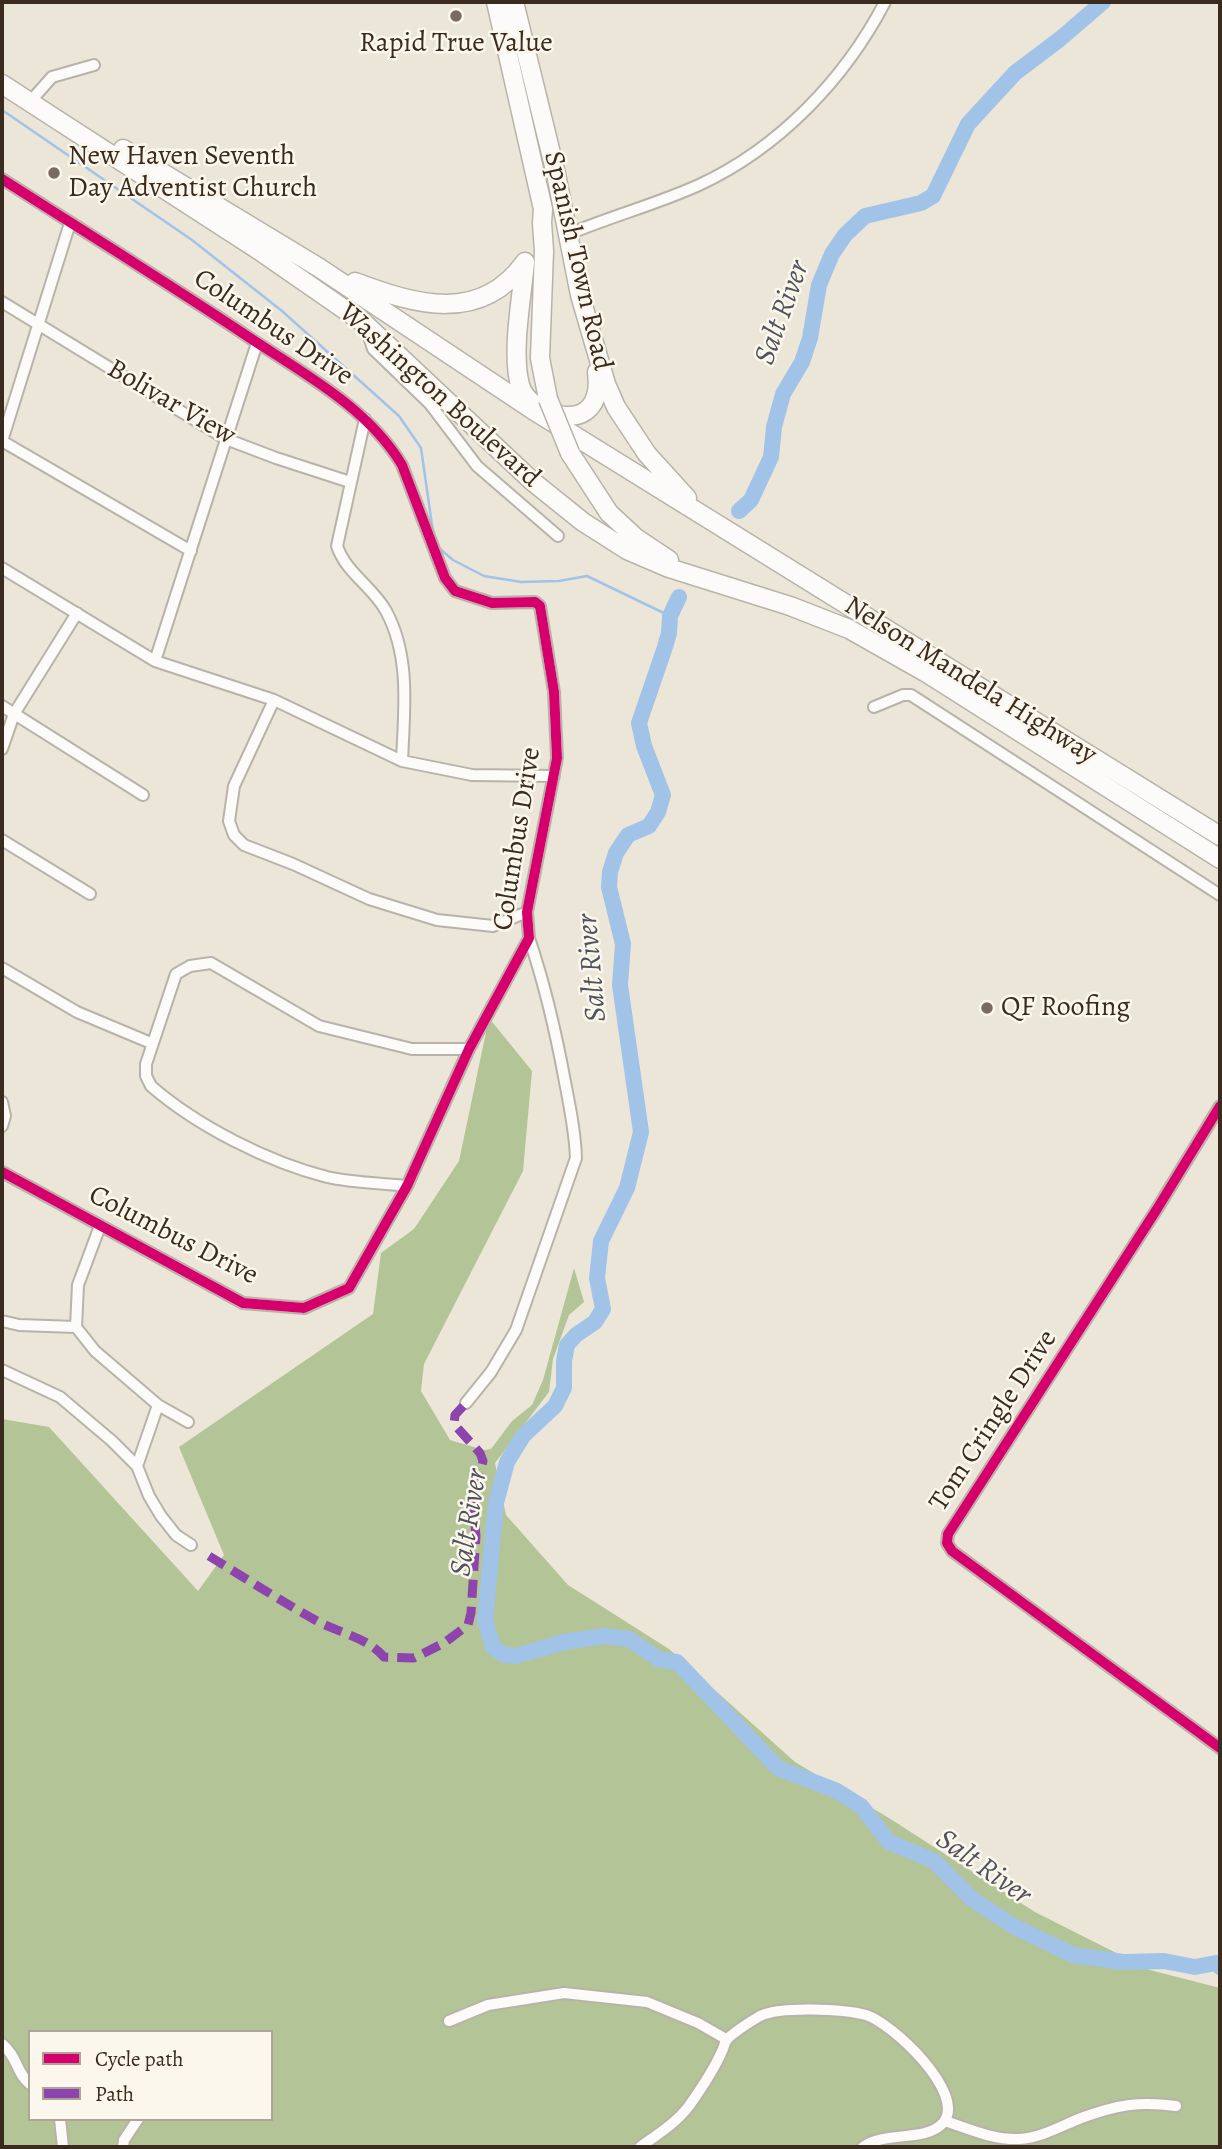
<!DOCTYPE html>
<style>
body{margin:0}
#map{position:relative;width:1222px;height:2149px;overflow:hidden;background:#ece6d9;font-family:Alegreya,serif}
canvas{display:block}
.frame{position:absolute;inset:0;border:4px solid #3b2a1e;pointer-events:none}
.legend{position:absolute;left:28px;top:2030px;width:245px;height:91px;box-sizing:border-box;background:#fbf7ec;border:2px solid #aea59a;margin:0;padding:9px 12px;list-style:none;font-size:21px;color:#3b2a1e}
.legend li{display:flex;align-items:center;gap:14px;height:35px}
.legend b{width:35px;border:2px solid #aea59a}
</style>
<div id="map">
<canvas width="1222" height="2149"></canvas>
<div class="frame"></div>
<ul class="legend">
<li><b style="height:9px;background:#d6006c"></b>Cycle path</li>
<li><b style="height:9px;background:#8e44ad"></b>Path</li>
</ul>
</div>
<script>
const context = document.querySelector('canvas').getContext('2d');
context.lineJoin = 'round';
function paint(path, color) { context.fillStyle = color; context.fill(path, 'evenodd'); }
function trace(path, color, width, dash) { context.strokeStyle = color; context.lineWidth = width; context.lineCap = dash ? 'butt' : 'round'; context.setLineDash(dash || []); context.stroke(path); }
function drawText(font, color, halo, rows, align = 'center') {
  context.font = font + ' Alegreya,serif'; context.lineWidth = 5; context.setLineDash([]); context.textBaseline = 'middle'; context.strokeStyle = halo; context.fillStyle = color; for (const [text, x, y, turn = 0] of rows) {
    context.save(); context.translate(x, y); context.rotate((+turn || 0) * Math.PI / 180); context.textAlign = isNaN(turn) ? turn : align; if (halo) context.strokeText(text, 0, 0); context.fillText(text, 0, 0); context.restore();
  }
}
paint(new Path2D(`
 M489 1018 532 1071 523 1171 424 1364 421 1391 450 1440 484 1450 491 1449 512 1421 532 1405 543 1380 574 1268 584 1302 569 1315 553 1359 549 1392 495 1463 506 1515 568 1585 669 1649 795 1762 889 1818 1035 1912 1150 1970 1220 1988V2147H2V1419L49 1427 198 1591 224 1555 179 1447 373 1314 381 1253 414 1229 459 1161ZM30 2032H271V2119H30Z`), '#b3c496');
trace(new Path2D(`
 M2 110 192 240 282 311 399 416 421 448 433 532
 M439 548 453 560 484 576 521 582 559 581 587 576 670 616`), '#a2c3e8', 2.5);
trace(new Path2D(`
 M739 511 751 500 771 457 774 427 783 394 802 362 810 338 819 285 832 254 845 235 865 216 921 203 933 196 968 124 1015 73 1060 39 1103 2
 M679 597 670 616 669 633 665 647 639 723 644 746 663 795 658 812 649 826 628 835 616 853 610 872 609 887 623 944 620 985 641 1132 627 1188 601 1241 597 1278 603 1309 595 1322 576 1335 567 1345 564 1361V1388L555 1406 523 1436 507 1462 496 1503 485 1620 493 1647 504 1655 516 1656 564 1642 604 1636 629 1639 660 1660 677 1662 778 1768 837 1791 861 1806 889 1842 934 1861 972 1899 1013 1926 1073 1955 1123 1962 1164 1961 1195 1967 1216 1963 1220 1967`), '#a2c3e8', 16);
const minor = new Path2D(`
 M36 95 52 77 94 65
 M2 179C82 230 164 281 244 334 299 371 367 406 402 465L445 578 455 591 492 603 535 602 540 606 554 692 557 758 527 912 529 938 469 1049 407 1186 349 1288 304 1308 243 1303 2 1172
 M569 234C612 216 657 204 699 185 779 148 845 79 885 2
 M2 302 226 439 276 458 350 482
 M366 327 373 349 430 404 477 466 558 536
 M365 419 337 546C346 573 373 587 386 611 411 657 404 711 402 761
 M2 441 70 223
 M2 441 191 551
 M2 568 155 661 274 700 402 761 472 775 554 776
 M155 661 257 343
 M274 700 234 786 229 821 234 835 244 845 293 864 369 899 437 920 493 926 527 912
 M2 706 143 795
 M874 707 903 695H911L1220 895
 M2 749 14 714 77 613
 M2 840 90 894
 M2 968 77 1012 151 1043
 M2 1102 5 1116 2 1126
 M1220 1106 1157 1209 948 1534 947 1543 952 1551 1220 1748
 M407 1186C381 1183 353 1183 327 1177 268 1162 197 1126 151 1086L146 1076V1064L176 974 190 966 211 963 319 1026 412 1049H469
 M100 1226 78 1285 76 1327 95 1351 158 1405 188 1422
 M2 1321 19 1325 76 1327
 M2 1370 60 1397 112 1441 137 1466 149 1496 161 1516 176 1535 191 1545
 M466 1403 491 1372 516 1330 576 1158C575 1132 570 1107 565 1082 556 1033 545 985 529 938
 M137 1466 158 1405
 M449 2021 488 2005 564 1993 647 2002 698 2023 726 2039
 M2 2044C18 2057 16 2073 30 2084
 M60 2119 63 2147
 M945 2121C969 2129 993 2140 1019 2139 1041 2138 1061 2126 1081 2118 1117 2105 1138 2101 1176 2106
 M123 2147 124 2140 138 2119
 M640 2147C658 2134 676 2123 689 2106 701 2089 714 2070 722 2051 724 2048 724 2044 726 2041 729 2035 753 2020 760 2016 780 2006 844 2009 866 2015 892 2023 968 2094 943 2123 926 2142 885 2131 863 2147`);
const trunk = new Path2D(`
 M496 2 543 209 542 223 544 251 540 358 548 399
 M514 2 556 174 580 295 606 384 616 407 647 454 687 498
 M2 84 263 253 364 323 532 481 583 522 627 550 669 568 790 606 849 629 925 672 1220 859
 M123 149 318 267 533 410 1220 836
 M525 262C522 296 511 352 520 385 528 417 606 440 597 372
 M355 282C416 305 481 324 525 262
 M570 453 609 513 636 538 669 560`);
trace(minor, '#b8b3a9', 14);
trace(trunk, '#b8b3a9', 21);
trace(minor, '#fcfbf9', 10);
trace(trunk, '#fcfbf9', 18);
const trunkBridge = new Path2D(`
 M548 399 570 453`);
trace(trunkBridge, '#b8b3a9', 21, []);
trace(trunkBridge, '#fcfbf9', 18);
trace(new Path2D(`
 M209 1556C245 1578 281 1601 317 1621 339 1633 367 1637 384 1657L414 1658 444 1643 468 1625 471 1613 476 1536 473 1503 483 1461 480 1453 454 1424 455 1415 466 1403`), '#8e44ad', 9, [18, 9]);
trace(new Path2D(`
 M2 179C82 230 164 281 244 334 299 371 367 406 402 465L445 578 455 591 492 603 535 602 540 606 554 692 557 758 527 912 529 938 469 1049 407 1186 349 1288 304 1308 243 1303 2 1172
 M1220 1106 1157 1209 948 1534 947 1543 952 1551 1220 1748`), '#d6006c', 10);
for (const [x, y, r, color] of [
 [456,16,7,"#796c5f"],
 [54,173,7,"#796c5f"],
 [987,1008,7,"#796c5f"]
]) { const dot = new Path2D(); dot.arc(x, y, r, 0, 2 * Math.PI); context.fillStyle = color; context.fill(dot); trace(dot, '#fbf7ec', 2.5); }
drawText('28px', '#3b2a1e', '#fbf7ec', [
 ["Rapid True Value",456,44,"center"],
 ["New Haven Seventh",68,157],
 ["Day Adventist Church",68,189],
 ["QF Roofing",1001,1008]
], 'left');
drawText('28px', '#3b2a1e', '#fbf7ec', [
 ["Spanish Town Road",577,261,77],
 ["Columbus Drive",273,328,34],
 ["Washington Boulevard",439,396,42],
 ["Bolivar View",171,403,30],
 ["Nelson Mandela Highway",970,681,32],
 ["Columbus Drive",518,839,-81],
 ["Columbus Drive",173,1236,27],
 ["Tom Cringle Drive",994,1421,-57]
]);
drawText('italic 30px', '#50535d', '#fbf7ec', [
 ["Salt River",783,313,-70],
 ["Salt River",593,968,-95],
 ["Salt River",470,1523,-81],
 ["Salt River",983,1868,35]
]);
</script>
